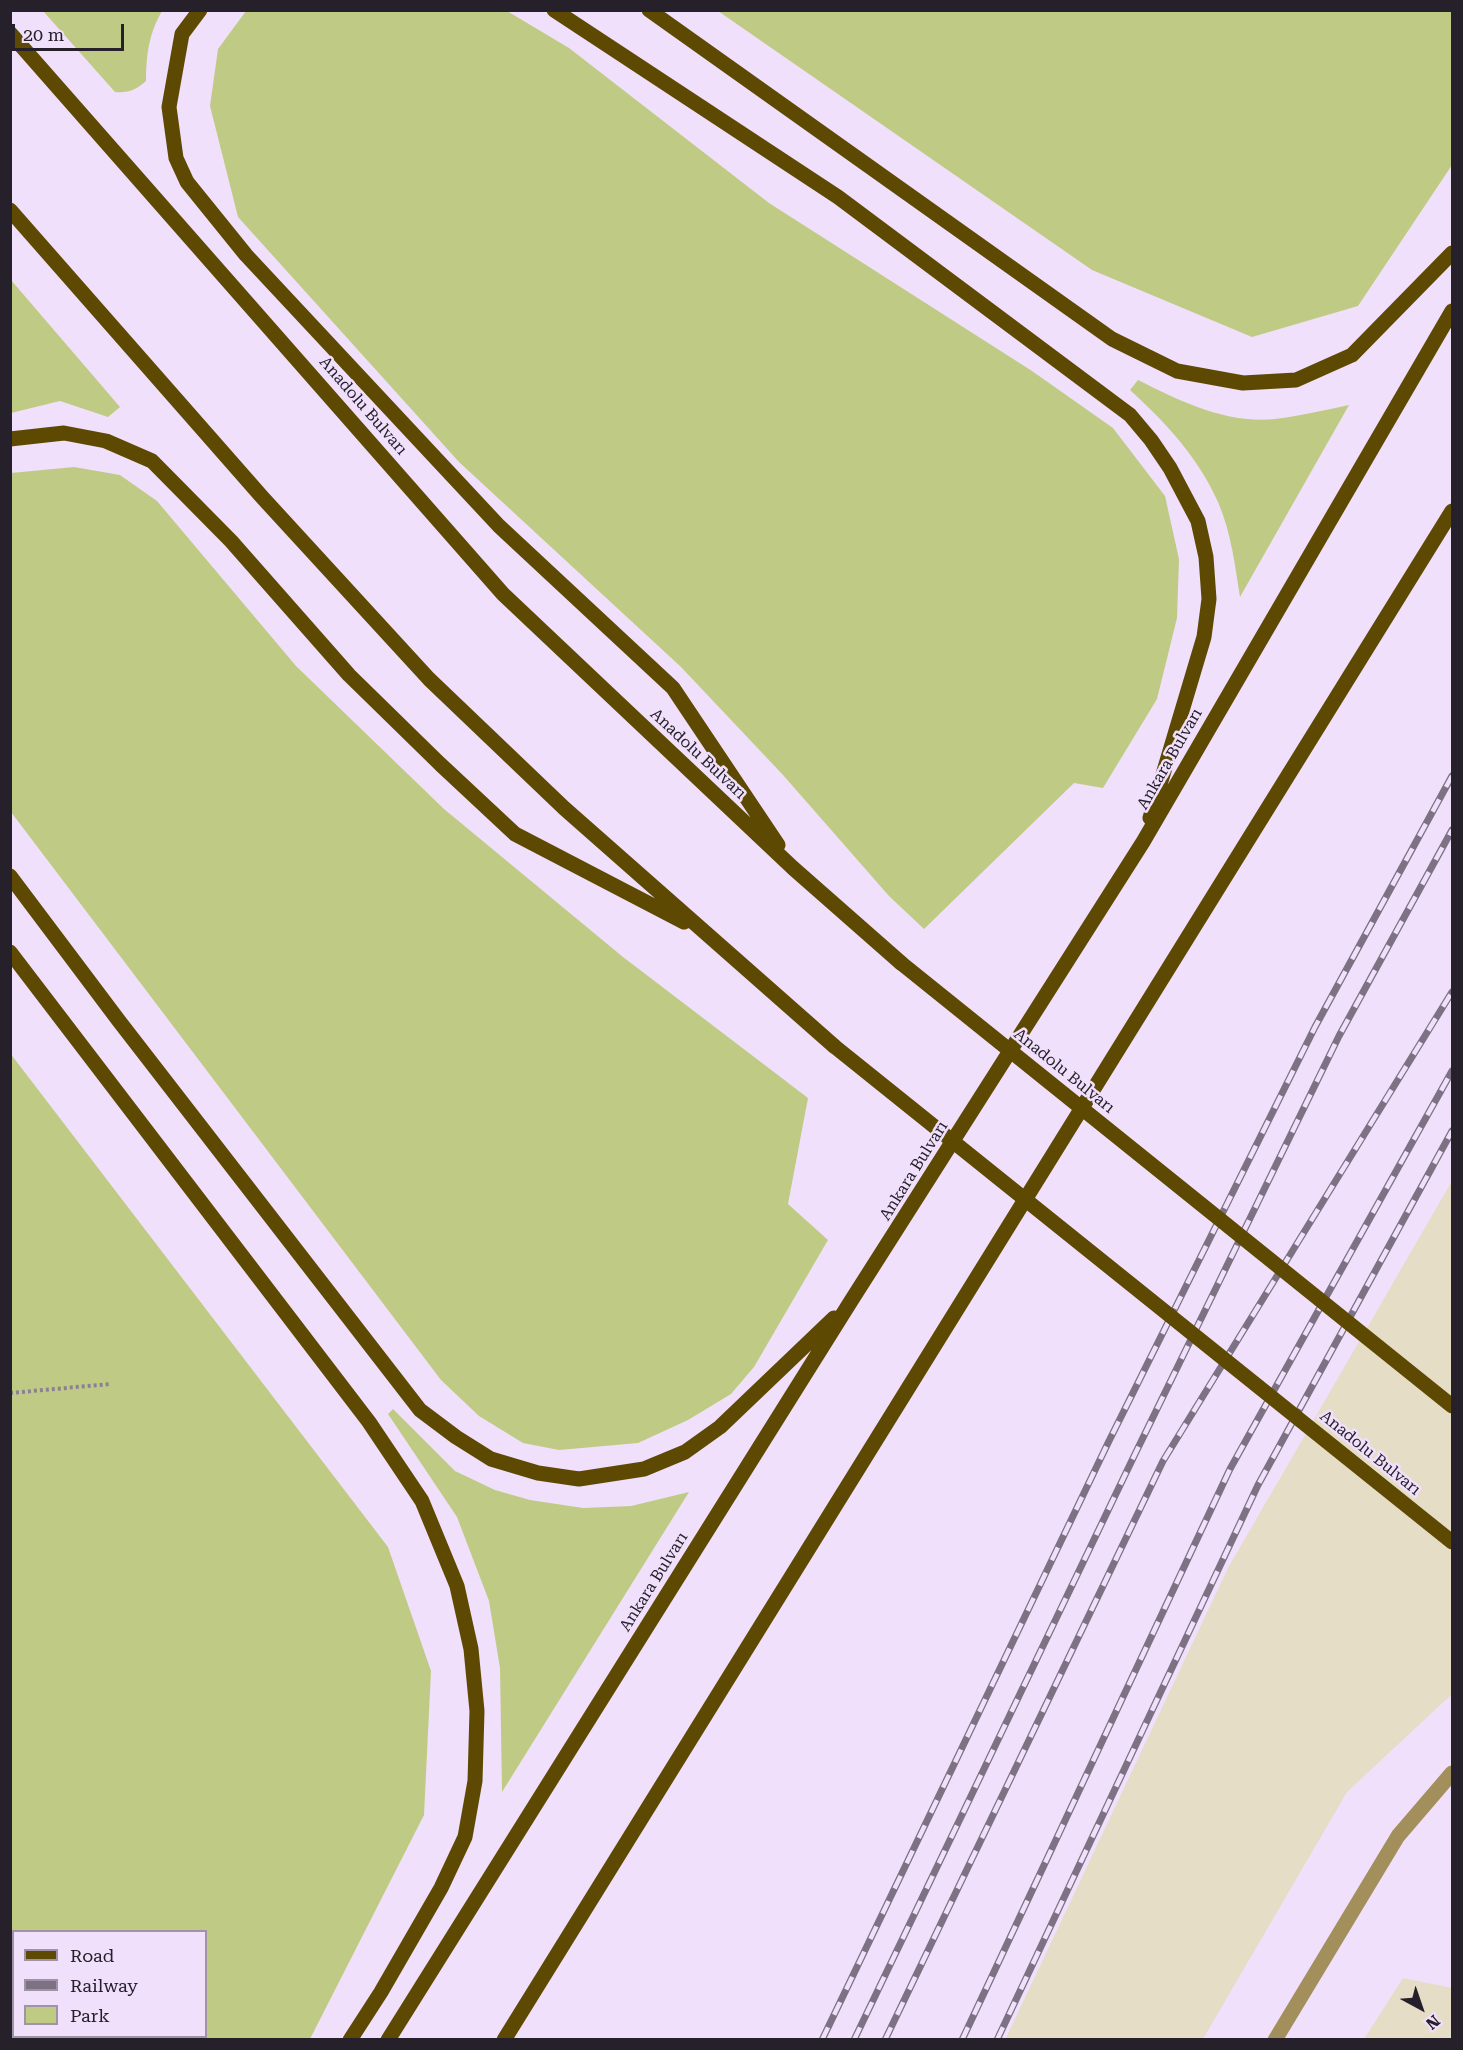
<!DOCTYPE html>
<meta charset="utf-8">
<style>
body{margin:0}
#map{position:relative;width:1463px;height:2050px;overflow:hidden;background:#f0e0fb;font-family:"Roboto Serif",serif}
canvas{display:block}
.frame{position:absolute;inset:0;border:12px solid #26202a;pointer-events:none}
.legend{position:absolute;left:12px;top:1930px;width:195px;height:108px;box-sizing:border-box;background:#f0e0fb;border:2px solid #9f93a7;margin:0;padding:8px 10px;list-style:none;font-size:18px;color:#26202a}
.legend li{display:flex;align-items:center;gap:12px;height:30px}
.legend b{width:30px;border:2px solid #9f93a7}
.north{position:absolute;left:1391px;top:1978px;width:60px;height:60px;-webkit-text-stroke:4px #f0e0fb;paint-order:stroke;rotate:140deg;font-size:16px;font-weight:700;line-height:24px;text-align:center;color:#26202a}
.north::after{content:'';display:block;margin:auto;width:21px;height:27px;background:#26202a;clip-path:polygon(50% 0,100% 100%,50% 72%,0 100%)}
.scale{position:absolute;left:12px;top:24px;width:112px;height:27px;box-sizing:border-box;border:3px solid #26202a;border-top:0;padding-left:8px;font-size:18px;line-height:21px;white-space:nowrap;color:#26202a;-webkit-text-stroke:4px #f0e0fb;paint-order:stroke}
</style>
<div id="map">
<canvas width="1463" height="2050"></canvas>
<div class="frame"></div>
<ul class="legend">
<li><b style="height:8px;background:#5e4903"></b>Road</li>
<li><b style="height:8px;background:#7c7283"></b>Railway</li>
<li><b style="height:16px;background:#bfcb84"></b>Park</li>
</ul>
<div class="north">N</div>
<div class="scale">20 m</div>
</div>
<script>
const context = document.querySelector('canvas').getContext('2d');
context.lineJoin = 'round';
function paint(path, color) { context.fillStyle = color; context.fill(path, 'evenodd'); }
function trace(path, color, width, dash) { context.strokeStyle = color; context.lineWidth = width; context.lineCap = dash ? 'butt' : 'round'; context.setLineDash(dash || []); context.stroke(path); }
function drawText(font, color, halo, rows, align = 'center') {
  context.font = font + ' "Roboto Serif",serif'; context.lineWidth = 5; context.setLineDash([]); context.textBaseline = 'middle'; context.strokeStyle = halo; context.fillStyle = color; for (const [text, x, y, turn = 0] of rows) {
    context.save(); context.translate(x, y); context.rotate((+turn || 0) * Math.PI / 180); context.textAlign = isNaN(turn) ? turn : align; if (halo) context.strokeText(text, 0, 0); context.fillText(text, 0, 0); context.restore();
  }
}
paint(new Path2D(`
 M1452 1181V1694L1347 1792 1203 2039 1005 2040 1228 1568Z
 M1403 1978 1452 1988V2039H1364Z`), '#e6ddc7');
paint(new Path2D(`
 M43 11H162C149 33 146 55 146 81 136 90 129 93 115 92Z
 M246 11H507L569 48 769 203 1032 371 1113 428 1165 496 1179 559 1177 618 1157 699 1103 788 1074 783 924 929 889 896 783 775 681 667 459 462 238 217 210 106 218 49Z
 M718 11H1452V165L1358 306 1252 337 1092 270Z
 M11 280 120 407 108 417 60 401 11 413Z
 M1138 380C1180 401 1226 424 1275 419 1300 416 1325 410 1349 405L1240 597C1235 565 1231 532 1218 502 1198 457 1166 423 1130 390Z
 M74 467 120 475 157 501 296 666 444 809 623 957 808 1098 788 1204 828 1240 754 1367 731 1394 688 1420 638 1443 559 1450 523 1443 479 1416 441 1380 11 812V473Z
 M10 1053 388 1547 431 1671 424 1815 310 2039H11ZM14 1932H206V2036H14Z
 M393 1409 455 1471 495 1490 530 1500 583 1508 631 1506 689 1492 502 1792 500 1668 489 1601 457 1517 388 1414Z`), '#bfcb84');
trace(new Path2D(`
 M10 1393 110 1384`), '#8c8193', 4, [3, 3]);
trace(new Path2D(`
 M1275 2040 1398 1836 1452 1773`), '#a38f5c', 15);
trace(new Path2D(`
 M200 10 182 34 169 107 176 158 187 182 246 255 499 526 673 688 778 845
 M554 10 838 197 1130 415 1151 440 1170 468 1198 521 1206 557 1209 599 1204 637 1150 818
 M649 10 1112 339 1177 371 1243 383 1296 380 1352 355 1452 253
 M10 33 503 594 793 868 901 963
 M10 210 262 497 429 679 564 808 834 1046
 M10 439 64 433 106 441 152 461 231 541 349 675 440 764 515 834 684 922
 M10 876 119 1021 420 1410 456 1437 491 1459 538 1473 579 1479 644 1469 685 1452 720 1427 834 1318
 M10 952 369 1422 422 1501 457 1586 471 1649 477 1711 475 1781 465 1837 441 1888 381 1992 350 2040
 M388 2040 851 1301 1143 842 1452 311
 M504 2040 1452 511`), '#5e4903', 15);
const rail = new Path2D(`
 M822 2040 1108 1443 1315 1027 1452 776
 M854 2040 1136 1452 1339 1036 1452 830
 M885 2040 1163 1461 1452 992
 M962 2040 1230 1469 1452 1071
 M997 2040 1258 1485 1452 1131`);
trace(rail, '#7c7283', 7);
trace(rail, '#f0e0fb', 4.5, [14]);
trace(new Path2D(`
 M901 963 1452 1406
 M834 1046 1452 1542`), '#5e4903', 15);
drawText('16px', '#26202a', '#f0e0fb', [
 ["Anadolu Bulvarı",363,406,49],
 ["Anadolu Bulvarı",698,754,43],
 ["Ankara Bulvarı",1170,759,-60],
 ["Anadolu Bulvarı",1064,1071,39],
 ["Ankara Bulvarı",914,1171,-58],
 ["Anadolu Bulvarı",1370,1453,39],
 ["Ankara Bulvarı",654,1582,-58]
]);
</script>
